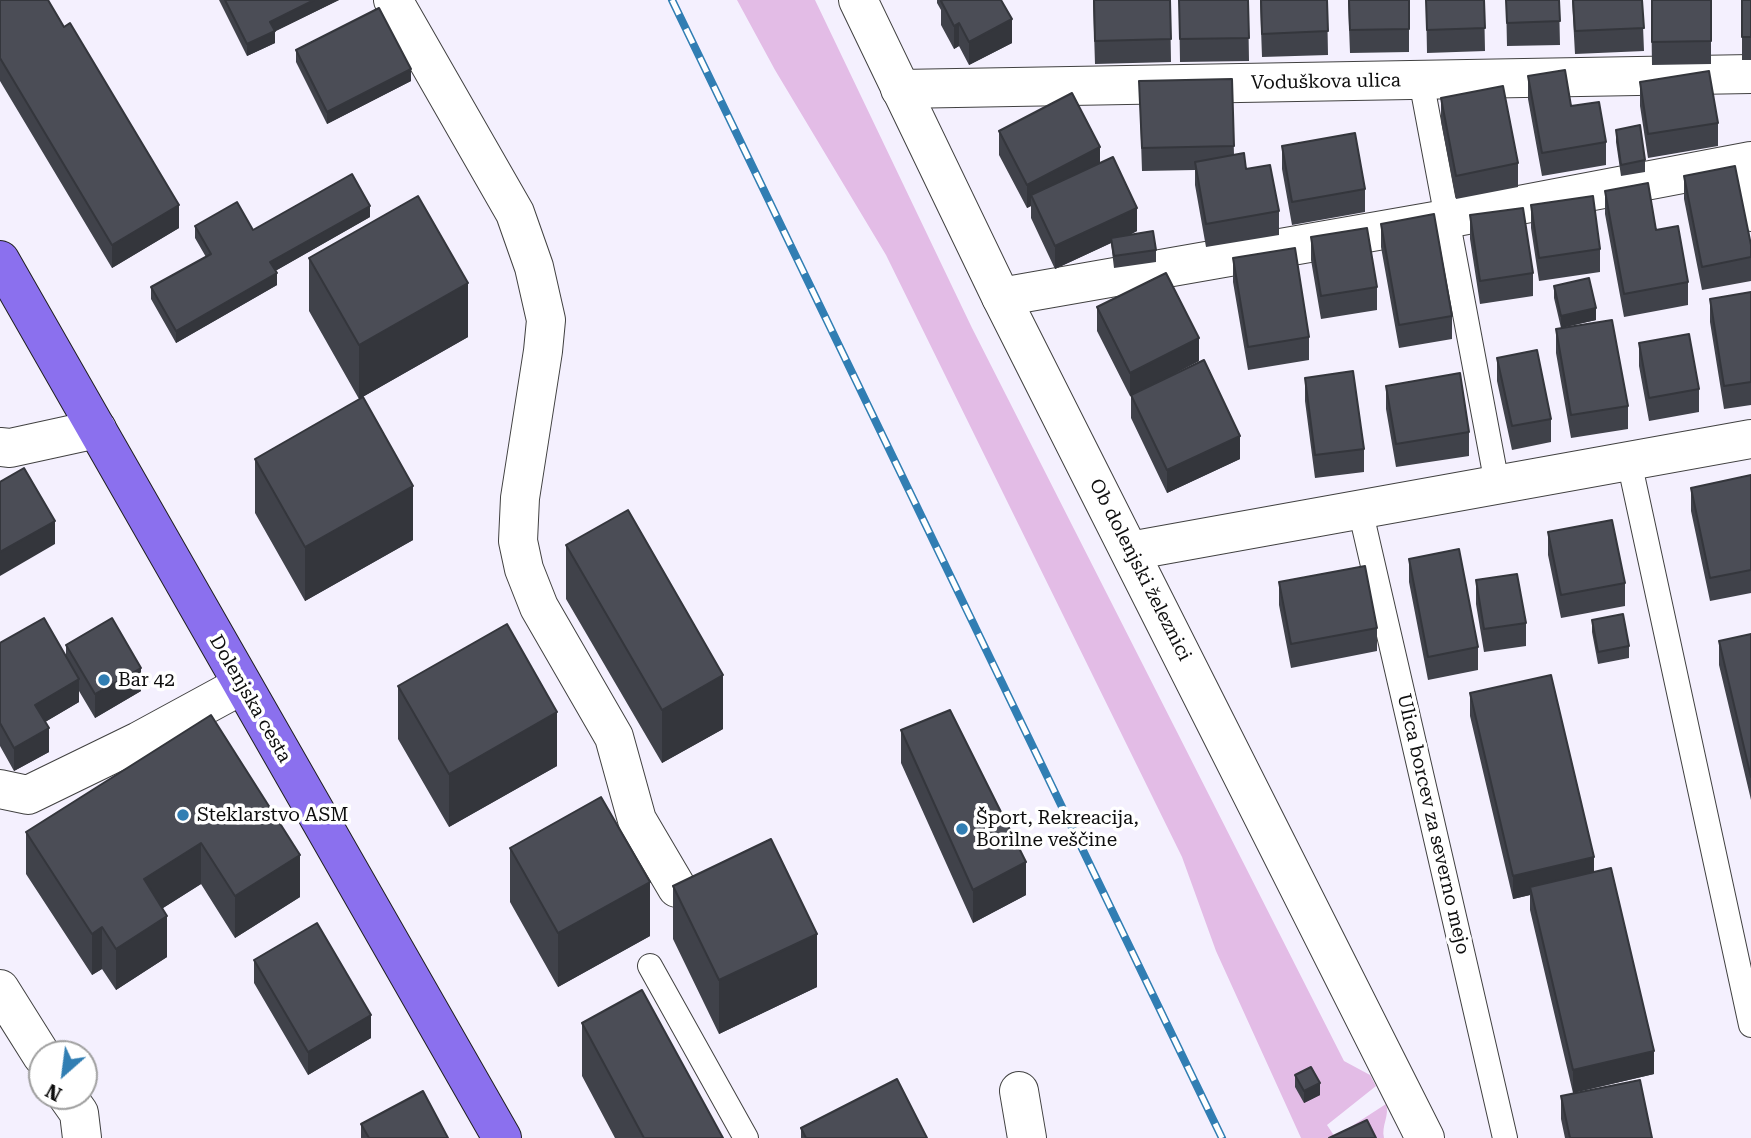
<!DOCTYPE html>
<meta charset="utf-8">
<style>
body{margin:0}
#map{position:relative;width:1751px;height:1138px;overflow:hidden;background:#f4f0fe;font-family:"Roboto Serif",serif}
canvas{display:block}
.north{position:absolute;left:28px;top:1040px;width:70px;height:70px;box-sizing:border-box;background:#fff;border:2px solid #9f9f9f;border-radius:50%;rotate:208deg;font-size:19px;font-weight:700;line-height:28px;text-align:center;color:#0e0e0e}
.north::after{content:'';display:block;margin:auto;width:24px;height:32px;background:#317eb3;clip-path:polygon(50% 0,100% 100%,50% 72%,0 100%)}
</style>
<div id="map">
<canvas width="1751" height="1138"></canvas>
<div class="north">N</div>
</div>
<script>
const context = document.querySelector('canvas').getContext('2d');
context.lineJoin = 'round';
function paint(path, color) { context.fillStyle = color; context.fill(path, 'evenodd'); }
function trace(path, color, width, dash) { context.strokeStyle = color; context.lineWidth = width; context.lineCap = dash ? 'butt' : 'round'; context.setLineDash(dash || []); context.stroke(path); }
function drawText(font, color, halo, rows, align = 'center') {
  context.font = font + ' "Roboto Serif",serif'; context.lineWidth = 7; context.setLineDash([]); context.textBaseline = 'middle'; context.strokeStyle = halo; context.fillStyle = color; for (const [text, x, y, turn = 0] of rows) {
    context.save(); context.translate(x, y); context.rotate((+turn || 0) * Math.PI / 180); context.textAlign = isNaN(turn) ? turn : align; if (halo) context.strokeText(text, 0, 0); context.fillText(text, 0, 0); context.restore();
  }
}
paint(new Path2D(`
 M737 0H815L972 328 1344 1061 1370 1075 1376 1086 1327 1125 1335 1137 1386 1104C1390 1115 1381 1126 1384 1138H1301L1216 951 1182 857 886 255 775 70Z`), '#e3bce6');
const service = new Path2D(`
 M1421 80 1497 484
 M1741 163 1751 219
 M1629 461 1751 1025
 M1360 509 1505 1138
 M650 966 746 1138`);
const minor = new Path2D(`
 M393 0 515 213 534 267 546 320 543 351 520 498 518 541 524 569 539 607 614 737 637 820 677 888
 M900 89 1751 74
 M1001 297 1446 219 1751 161
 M0 447 10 448 97 429
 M1130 551 1751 439
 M0 789 28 795 139 741 242 685
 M0 989 42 1056
 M1019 1091 1027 1138
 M67 1096 79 1113 82 1138`);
const tertiary = new Path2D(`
 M858 0 1001 297 1425 1138`);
const primary = new Path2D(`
 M0 260 502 1138`);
trace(service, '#414141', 26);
trace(minor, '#414141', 40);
trace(tertiary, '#414141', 40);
trace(primary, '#1f1f1f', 40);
trace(service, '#fff', 24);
trace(minor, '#fff', 38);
trace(tertiary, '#fff', 38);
trace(primary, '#8b70ee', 38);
const rail = new Path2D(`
 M672 0 1222 1138`);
trace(rail, '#317eb3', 8);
trace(rail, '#fff', 5, [16]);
paint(new Path2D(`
 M0 0 179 228 112 268 0 81Z
 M219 0H339L275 31V43L247 56Z
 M937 0H1001L1012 43 969 65 959 46 954 49 941 25V10L937 3Z
 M1093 0H1170L1171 62 1095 64Z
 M1179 0H1248L1249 61 1180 62Z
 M1260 0H1327L1328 55 1262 57Z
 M1348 0H1409V52L1350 53Z
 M1426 0H1484L1485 51 1427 53Z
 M1506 0H1559L1560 45 1507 46Z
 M1572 0H1642L1644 51 1575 54Z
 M1651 0H1711V64L1652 65Z
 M1742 0H1751V60H1742Z
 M296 50 411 81 327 124 296 62Z
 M1528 76 1571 106 1606 142V165L1542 176 1528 99Z
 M1232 79 1234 155 1246 169 1279 211V235L1206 247 1195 185V170L1142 171 1139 81Z
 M1640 82 1718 123V146L1648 158 1640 106Z
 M1441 98 1518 163V187L1456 199 1441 121Z
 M1616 130 1645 160V172L1621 176 1616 142Z
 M999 131 1100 163 1137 231 1130 235 1156 250V262L1114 268 1111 243 1055 269 1031 218V206L1027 208 999 155Z
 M1282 146 1365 189V212L1292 225 1282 169Z
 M1684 176 1751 245V281L1702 290 1684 199Z
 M1605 191 1656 230 1688 282V305L1624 317 1605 214Z
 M1531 205 1600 249V272L1539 281 1531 228Z
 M1470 215 1533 273V296L1480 304 1470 239Z
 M370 217 275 271 277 285 176 343 151 299V287L206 257 195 238V226L253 230Z
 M1381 224 1452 316V339L1399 348 1381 247Z
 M1311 237 1377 287V310L1321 319 1311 260Z
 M309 258 468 337 359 399 309 311Z
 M1233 258 1309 337V360L1248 370 1233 282Z
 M1554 286 1596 320 1561 328 1554 298Z
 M1751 292V405L1724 409 1710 322V299Z
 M1097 307 1199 361 1150 386 1240 459 1167 493 1131 418V395L1130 396 1097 331Z
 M1556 329 1628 406V429L1571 438 1556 353Z
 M1639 343 1699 389V412L1649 421 1639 366Z
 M1497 358 1551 419V442L1512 450 1497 381Z
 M1305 378 1364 449V472L1315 478 1305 401Z
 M1386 386 1469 432V456L1396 467 1386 409Z
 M255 459 413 540 305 601 255 513Z
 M1751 475V593L1710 601 1691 511V488Z
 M1548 532 1625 583V606L1561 618 1548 555Z
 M566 545 723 729 662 763 566 599Z
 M1409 559 1478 647V670L1428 680 1409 582Z
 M1476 580 1526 623V646L1484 652 1476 604Z
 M1279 582 1377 628V651L1291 668 1279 605Z
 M1592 620 1629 646V658L1598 664 1592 632Z
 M1751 634V800L1719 665V641Z
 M0 643 66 656V645L141 691 95 718 79 691V702L45 722 49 752 14 771 0 746Z
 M398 686 557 766 449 827 398 739Z
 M1470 693 1594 872 1654 1074 1573 1093 1530 910V895L1513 899 1470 716Z
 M211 715 300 897 235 938 201 884 163 908 167 957 116 990 102 969 92 975 26 874V832Z
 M901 730 1026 895 973 923 901 763Z
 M510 848 650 936 558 987 510 902Z
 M673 886 817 987 719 1034 673 939Z
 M254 960 371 1038 308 1075 254 983Z
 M582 1023 723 1138H615L582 1076Z
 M1295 1075 1320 1095 1304 1103 1295 1087Z
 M1561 1096 1652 1138H1565L1561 1119Z
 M361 1124 448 1138H361Z
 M801 1128 927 1138H801Z`), '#40424a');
paint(new Path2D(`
 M314 0H339L270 34V22Z
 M1012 19V43L969 65V42Z
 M959 23V46L954 49V26Z
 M275 31V43L247 56V44Z
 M411 69V81L327 124V112Z
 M1100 147V170L1031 195V206L1027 208V185Z
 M179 205V228L112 268V245Z
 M370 206V217L270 274V262Z
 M1137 208V231L1112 243 1111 238V243L1055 269V246Z
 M277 273V285L176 343V331Z
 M468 283V337L359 399V345Z
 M1596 308V320L1561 328V316Z
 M1199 338V361L1130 396V373Z
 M1240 436V459L1167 493V470Z
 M413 486V540L305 601V547Z
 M55 521V544L0 576V552Z
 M141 668V691L95 718V694Z
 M723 675V729L662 763V710Z
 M79 679V702L35 728V705Z
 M557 712V766L449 827V774Z
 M49 728V752L14 771V748Z
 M201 843V884L144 920V879Z
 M300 855V897L235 938V896Z
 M1594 857V880L1530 887V895L1513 899V876Z
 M1026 862V895L973 923V890Z
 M650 882V936L558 987V933Z
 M167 916V957L116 990V949Z
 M102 927V969L92 975V934Z
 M817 934V987L719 1034V980Z
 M371 1015V1038L308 1075V1052Z
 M1654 1051V1074L1573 1093V1070Z
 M1320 1083V1095L1304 1103V1091Z`), '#34363c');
const building = new Path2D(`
 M0 0H48L64 27 70 23 179 205 112 245 0 58Z
 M225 0H314L270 22 275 31 247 44Z
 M943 0H1001L1012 19 969 42 959 23 954 26 941 1Z
 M1094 0H1170L1171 39 1095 41Z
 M1179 0H1248L1249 38 1180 39Z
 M1261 0H1327L1328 31 1262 34Z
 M1349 0H1409V29L1350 30Z
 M1426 0H1484L1485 28 1427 30Z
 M1506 0H1559L1560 21 1507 23Z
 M1573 0H1642L1644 28 1575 31Z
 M1652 0H1711V41L1652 42Z
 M1742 0H1751V37H1742Z
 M379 8 411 69 327 112 296 50Z
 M1565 70 1571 106 1599 102 1606 142 1542 153 1528 76Z
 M1709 71 1718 123 1648 134 1640 82Z
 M1232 79 1234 146 1142 148 1139 81Z
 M1503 86 1518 163 1456 176 1441 98Z
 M1072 93 1100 147 1027 185 999 131Z
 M1640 125 1645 160 1621 165 1616 130Z
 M1355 133 1365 189 1292 202 1282 146Z
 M1244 153 1246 169 1270 165 1279 211 1206 224 1195 162Z
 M1113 157 1137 208 1055 246 1031 195Z
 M1735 166 1751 245V257L1702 267 1684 176Z
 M352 174 370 206 270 262 277 273 176 331 151 287 211 254 195 226 237 202 253 230Z
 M1648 183 1656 230 1678 226 1688 282 1624 294 1605 191Z
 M418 196 468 283 359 345 309 258Z
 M1593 196 1600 249 1539 258 1531 205Z
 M1523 208 1533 273 1480 281 1470 215Z
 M1434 214 1452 316 1399 325 1381 224Z
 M1367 228 1377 287 1321 296 1311 237Z
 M1153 231 1156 250 1114 256 1111 238Z
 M1295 248 1309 337 1248 347 1233 258Z
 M1166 273 1199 338 1130 373 1097 307Z
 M1589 278 1596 308 1561 316 1554 286Z
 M1751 292V382L1724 386 1710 299Z
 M1612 320 1628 406 1571 415 1556 329Z
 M1689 334 1699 389 1649 398 1639 343Z
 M1537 350 1551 419 1512 426 1497 358Z
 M1204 360 1240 436 1167 470 1131 395Z
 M1353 371 1364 449 1315 455 1305 378Z
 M1460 373 1469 432 1396 444 1386 386Z
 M363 397 413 486 305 547 255 459Z
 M24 468 55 521 0 552V482Z
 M1751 475V570L1710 578 1691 488Z
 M628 510 723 675 662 710 566 545Z
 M1612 520 1625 583 1561 595 1548 532Z
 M1459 549 1478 647 1428 657 1409 559Z
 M1365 566 1377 628 1291 644 1279 582Z
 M1517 574 1526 623 1484 629 1476 580Z
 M1623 614 1629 646 1598 652 1592 620Z
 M44 618 79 679 35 705 49 728 14 748 0 723V643Z
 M112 618 141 668 95 694 66 645Z
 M507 624 557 712 449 774 398 686Z
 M1751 634V777L1719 641Z
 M1551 675 1594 857 1513 876 1470 693Z
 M950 710 1026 862 973 890 901 730Z
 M211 715 300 855 235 896 201 843 144 879 167 916 116 949 102 927 92 934 26 832Z
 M601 797 650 882 558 933 510 848Z
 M771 839 817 934 719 980 673 886Z
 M1611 868 1654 1051 1573 1070 1530 887Z
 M317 923 371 1015 308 1052 254 960Z
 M642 990 723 1138H644L582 1023Z
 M1311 1067 1320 1083 1304 1091 1295 1075Z
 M897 1079 927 1138H806L801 1128Z
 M1640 1080 1652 1138H1570L1561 1096Z
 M423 1091 448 1138H369L361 1124Z
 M1367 1120 1376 1138H1329Z`);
paint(building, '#4b4d56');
trace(building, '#34363c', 2);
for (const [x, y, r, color] of [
 [104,680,7,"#317eb3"],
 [183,815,7,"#317eb3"],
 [962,829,7,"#317eb3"]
]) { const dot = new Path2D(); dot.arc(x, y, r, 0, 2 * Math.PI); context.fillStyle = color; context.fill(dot); trace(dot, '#fff', 2.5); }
drawText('19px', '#0e0e0e', '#fff', [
 ["Voduškova ulica",1326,82,-1],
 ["Ob dolenjski železnici",1140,570,63],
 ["Dolenjska cesta",250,699,60],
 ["Ulica borcev za severno mejo",1433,824,77]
]);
drawText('19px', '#0e0e0e', '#fff', [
 ["Bar 42",118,680],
 ["Steklarstvo ASM",197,815],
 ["Šport, Rekreacija,",976,818],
 ["Borilne veščine",976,840]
], 'left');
</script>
